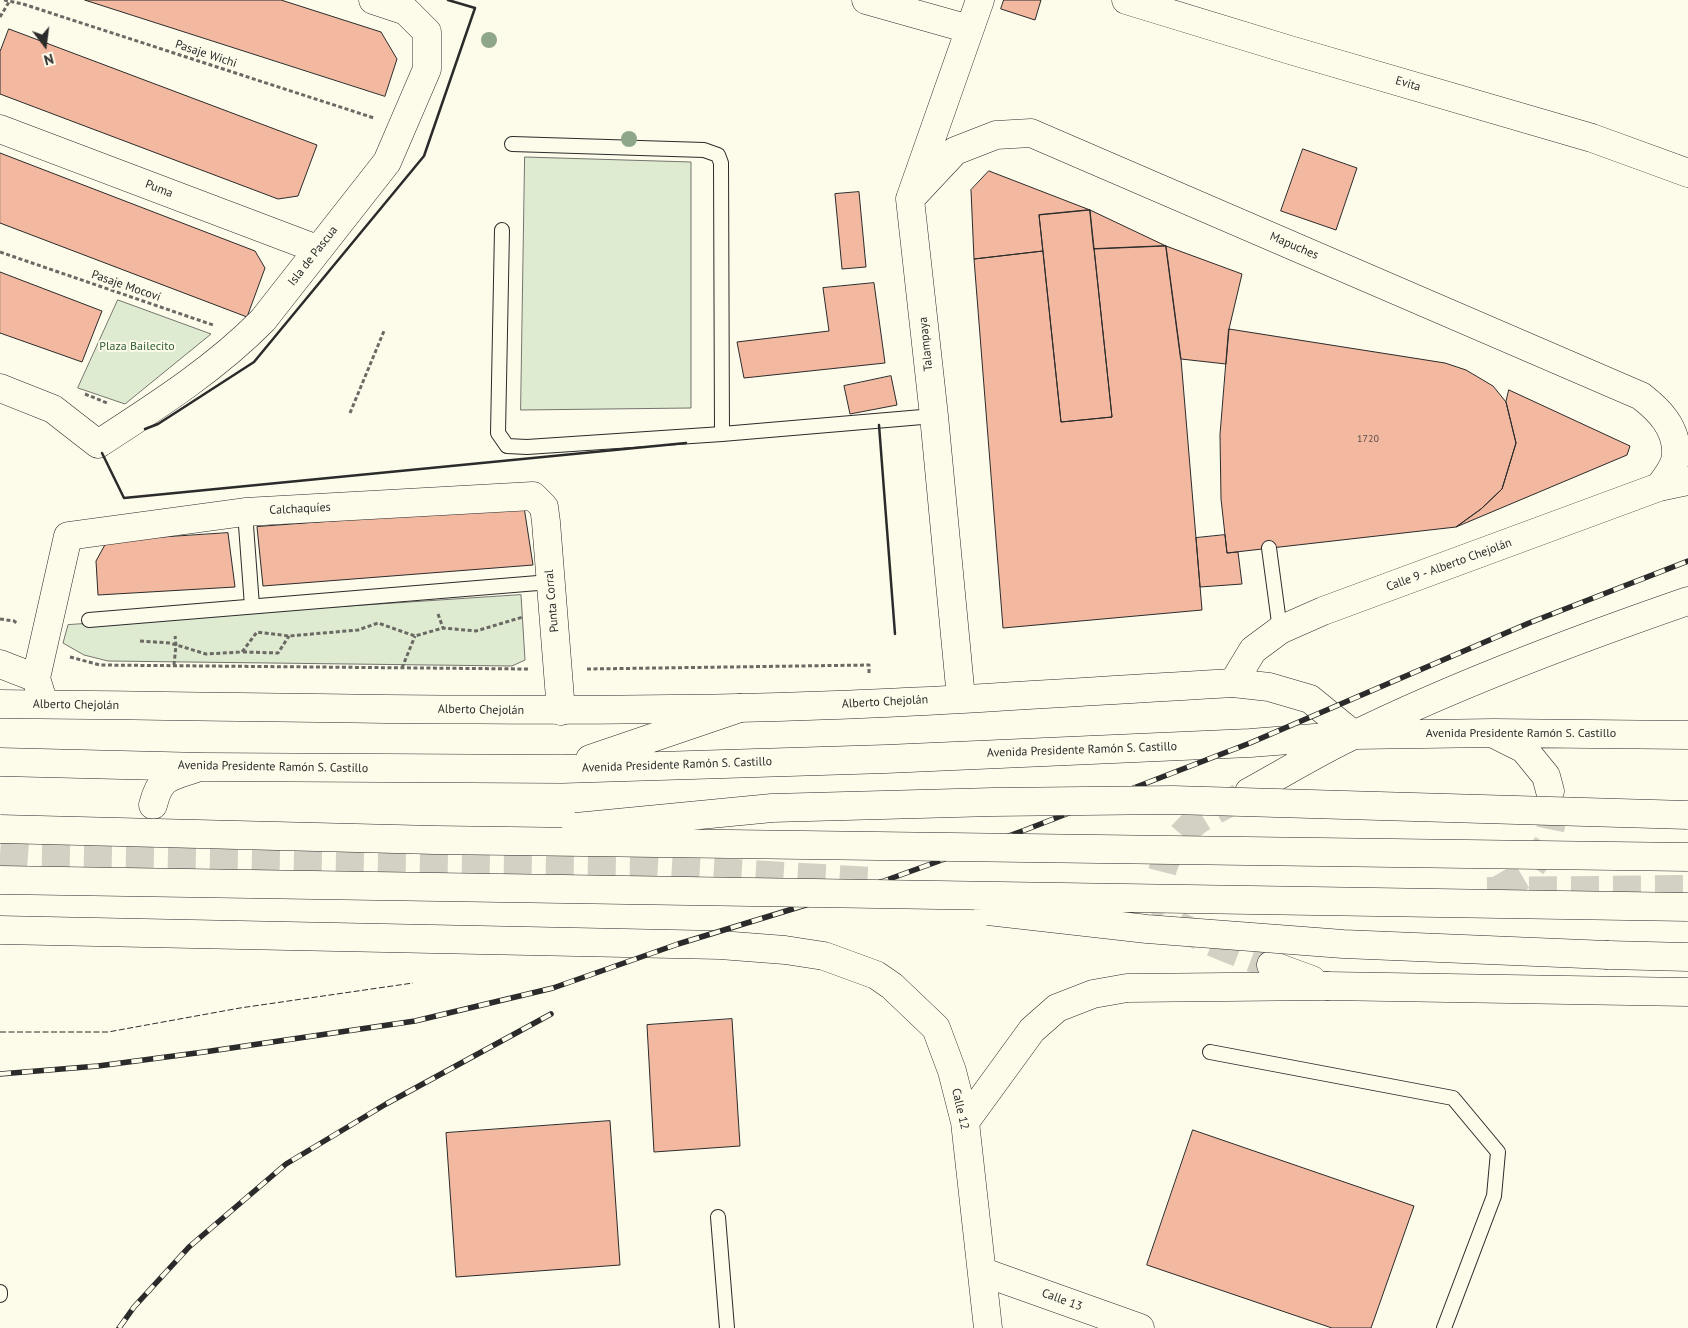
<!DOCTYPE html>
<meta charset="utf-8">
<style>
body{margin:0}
#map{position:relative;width:1688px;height:1328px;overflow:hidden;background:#fdfbea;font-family:"PT Sans",sans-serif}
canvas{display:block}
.north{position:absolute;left:20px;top:20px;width:50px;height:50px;-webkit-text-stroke:4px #fdfbea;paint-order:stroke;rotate:165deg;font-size:14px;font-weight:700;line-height:20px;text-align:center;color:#2b2b2b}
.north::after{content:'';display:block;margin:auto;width:18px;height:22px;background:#2b2b2b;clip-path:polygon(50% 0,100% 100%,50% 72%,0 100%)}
</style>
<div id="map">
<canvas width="1688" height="1328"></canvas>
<div class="north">N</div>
</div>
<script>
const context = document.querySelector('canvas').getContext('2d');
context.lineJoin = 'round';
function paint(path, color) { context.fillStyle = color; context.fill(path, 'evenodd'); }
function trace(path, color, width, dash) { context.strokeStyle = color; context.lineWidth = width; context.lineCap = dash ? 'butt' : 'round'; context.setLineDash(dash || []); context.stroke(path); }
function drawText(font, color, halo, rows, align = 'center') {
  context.font = font + ' "PT Sans",sans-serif'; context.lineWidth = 4; context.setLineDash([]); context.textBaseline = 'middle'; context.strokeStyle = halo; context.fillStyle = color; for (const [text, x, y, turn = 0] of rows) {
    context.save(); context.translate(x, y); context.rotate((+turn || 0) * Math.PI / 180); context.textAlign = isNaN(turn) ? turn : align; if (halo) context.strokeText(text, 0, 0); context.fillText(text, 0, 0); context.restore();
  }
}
const green = new Path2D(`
 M525 157 691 162V408L521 410Z
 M118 300 211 334 125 404 78 388Z
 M521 595 525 660 512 666 108 661 84 655 63 643 68 625Z`);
paint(green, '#deebd1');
trace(green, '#74746e', 1);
const building = new Path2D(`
 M85 0H281L381 32 397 59 385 96Z
 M1004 0H1041L1035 20 1001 9Z
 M9 29 317 145 298 196 278 199 0 94V52Z
 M1303 149 1357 168 1336 230 1281 211Z
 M0 153 255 251 265 268 247 317 0 223Z
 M989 171 1090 210 1039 215 1043 251 974 259 971 190Z
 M859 192 866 267 842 269 835 194Z
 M1090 210 1112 417 1061 422 1039 215Z
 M1090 210 1166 246 1094 249Z
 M1166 246 1181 359 1202 610 1003 628 974 259 1043 251 1061 422 1112 417 1094 249Z
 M1166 246 1242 274 1229 329 1226 364 1181 359Z
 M0 272 102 311 82 362 0 333Z
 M874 283 885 363 744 378 737 342 829 331 823 288Z
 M1229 329 1445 363 1466 370 1493 386 1506 402 1516 443 1502 489 1481 509 1456 527 1227 553 1221 499 1220 435Z
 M891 376 897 405 850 414 844 386Z
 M1509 390 1630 446 1627 455 1456 527 1481 509 1502 489 1516 443 1506 402Z
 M524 507 533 565 263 586 257 527Z
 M228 533 235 587 98 595 96 561 107 541Z
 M1225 535 1227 553 1238 552 1242 584 1200 587 1196 538Z
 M732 1019 740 1146 654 1152 647 1025Z
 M610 1121 620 1265 456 1277 446 1133Z
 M1193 1130 1414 1206 1371 1328H1332L1147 1265Z`);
paint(building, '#f2b8a0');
trace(building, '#2b2b2b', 1);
trace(new Path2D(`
 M1240 797C1226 805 1210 812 1197 821 1168 842 1144 891 1173 921 1176 925 1181 927 1186 929 1212 944 1242 954 1271 965
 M0 854 38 857 648 868 872 881
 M1498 890 1527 873 1547 845 1554 811 1550 791
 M1487 891 1688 889`), '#d3d1c4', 28, [28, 14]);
const service = new Path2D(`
 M512 144 704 150 718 155 721 163 722 434
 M502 230 498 433 507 446 527 447 722 434 934 416
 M245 512 252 606
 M1269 548 1280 630
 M89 620 550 582
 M1210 1052 1453 1098 1498 1152 1494 1196 1444 1328
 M718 1217 727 1328
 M0 1292V1295`);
const minor = new Path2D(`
 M866 0 969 29
 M1126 0 1290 50 1592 138 1688 173
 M0 129 317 249
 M910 199 955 151 996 135 1031 133 1641 396C1659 410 1676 427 1676 452 1677 464 1666 478 1659 487
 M0 388 53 409 98 444C155 407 215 369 263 320L387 162 427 69V32L406 11 373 0
 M0 664 36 678
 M1233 683 1253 650 1280 630 1323 611 1659 487 1688 481
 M961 698 934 416 910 199 980 0
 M44 704 36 678 68 536 245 512 533 496 544 507 546 522 561 711
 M1327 986 1688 992
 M983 1272 1140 1328`);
const tertiary = new Path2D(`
 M0 704C246 706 492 713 738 708 903 705 1068 692 1233 683L1269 687 1310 699 1354 735`);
const secondary = new Path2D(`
 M1494 734 1524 749 1546 776 1550 791
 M590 759 740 708
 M0 762 203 767 562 769 886 759 1250 743 1354 735 1493 733 1688 735
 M1249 792C1284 773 1319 751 1356 734 1463 682 1575 640 1688 601
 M153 805C160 777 169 777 194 769
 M0 930 720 945 785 950 824 956 876 975 892 986 936 1028 952 1071 965 1122 988 1328
 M1271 965 1312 980
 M965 1122 1032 1030 1057 1008 1093 994 1127 988 1327 986`);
const motorway = new Path2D(`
 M1608 955 1688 957`);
trace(service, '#2b2b2b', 16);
trace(minor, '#2b2b2b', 29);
trace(tertiary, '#2b2b2b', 29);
trace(secondary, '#2b2b2b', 29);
trace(motorway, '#2b2b2b', 29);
trace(new Path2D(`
 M4 0 23 4 374 118
 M0 17 9 2
 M0 252 213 325
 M85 394 107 403
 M350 413 384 331
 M438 614 443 628
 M0 619 14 621 18 624
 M140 641 170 643 206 654 242 652 257 632 289 636 358 630 378 623 415 636 443 628 476 631 523 617
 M243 652 278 653 289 636
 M70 657 100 665 528 669
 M174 665 176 645 175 636
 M402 668 415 636
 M587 669 869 665V673`), '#6a6964', 3, [4, 2.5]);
trace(service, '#fdfbea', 14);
trace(minor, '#fdfbea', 28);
trace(tertiary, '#fdfbea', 28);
trace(secondary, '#fdfbea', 28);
trace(motorway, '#fdfbea', 28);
const rail = new Path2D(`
 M0 1074 98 1066 204 1052 415 1021 553 988 678 944 881 882 1025 830 1250 743 1529 623 1688 561
 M119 1328 134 1307 189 1247 286 1164 386 1104 551 1014`);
trace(rail, '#2b2b2b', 5.5);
trace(rail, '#fdfbea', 4, [11]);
const motorwayBridge = new Path2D(`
 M576 827 772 808 993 802 1173 800 1688 815
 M0 829 435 840 1688 857
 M0 880 1688 907
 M988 911 1147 929 1343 944 1608 955`);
trace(motorwayBridge, '#2b2b2b', 29, []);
trace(motorwayBridge, '#fdfbea', 28);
trace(new Path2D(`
 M0 1032H108L240 1008 413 983`), '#2b2b2b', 1, [6, 2.5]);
trace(new Path2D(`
 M879 425 895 634
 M145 429 158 424 254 362 424 156 475 8 448 0
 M102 453 124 498 686 443`), '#2b2b2b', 2.5);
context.fillStyle = '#8ea78a';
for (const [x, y] of [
 [489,40],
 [629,139]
]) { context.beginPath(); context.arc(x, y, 8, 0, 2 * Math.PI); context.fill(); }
drawText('10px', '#5d4e48', null, [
 ["1720",1368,439]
]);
drawText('12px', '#2b2b2b', '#fdfbea', [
 ["Pasaje Wichi",206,54,18],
 ["Evita",1408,84,16],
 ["Puma",159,189,21],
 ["Mapuches",1294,246,23],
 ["Isla de Pascua",313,256,-52],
 ["Pasaje Mocoví",126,286,19],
 ["Talampaya",926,344,-96],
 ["Calchaquíes",300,509,-3],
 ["Calle 9 - Alberto Chejolán",1449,565,-20],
 ["Punta Corral",552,601,-95],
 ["Alberto Chejolán",885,702,-3],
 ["Alberto Chejolán",76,705,1],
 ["Alberto Chejolán",481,710,1],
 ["Avenida Presidente Ramón S. Castillo",1521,734],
 ["Avenida Presidente Ramón S. Castillo",1082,750,-2],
 ["Avenida Presidente Ramón S. Castillo",677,765,-2],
 ["Avenida Presidente Ramón S. Castillo",273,767,1],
 ["Calle 12",960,1109,77],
 ["Calle 13",1062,1300,20]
]);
drawText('12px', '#34623c', '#fdfbea', [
 ["Plaza Bailecito",137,347]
]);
</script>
